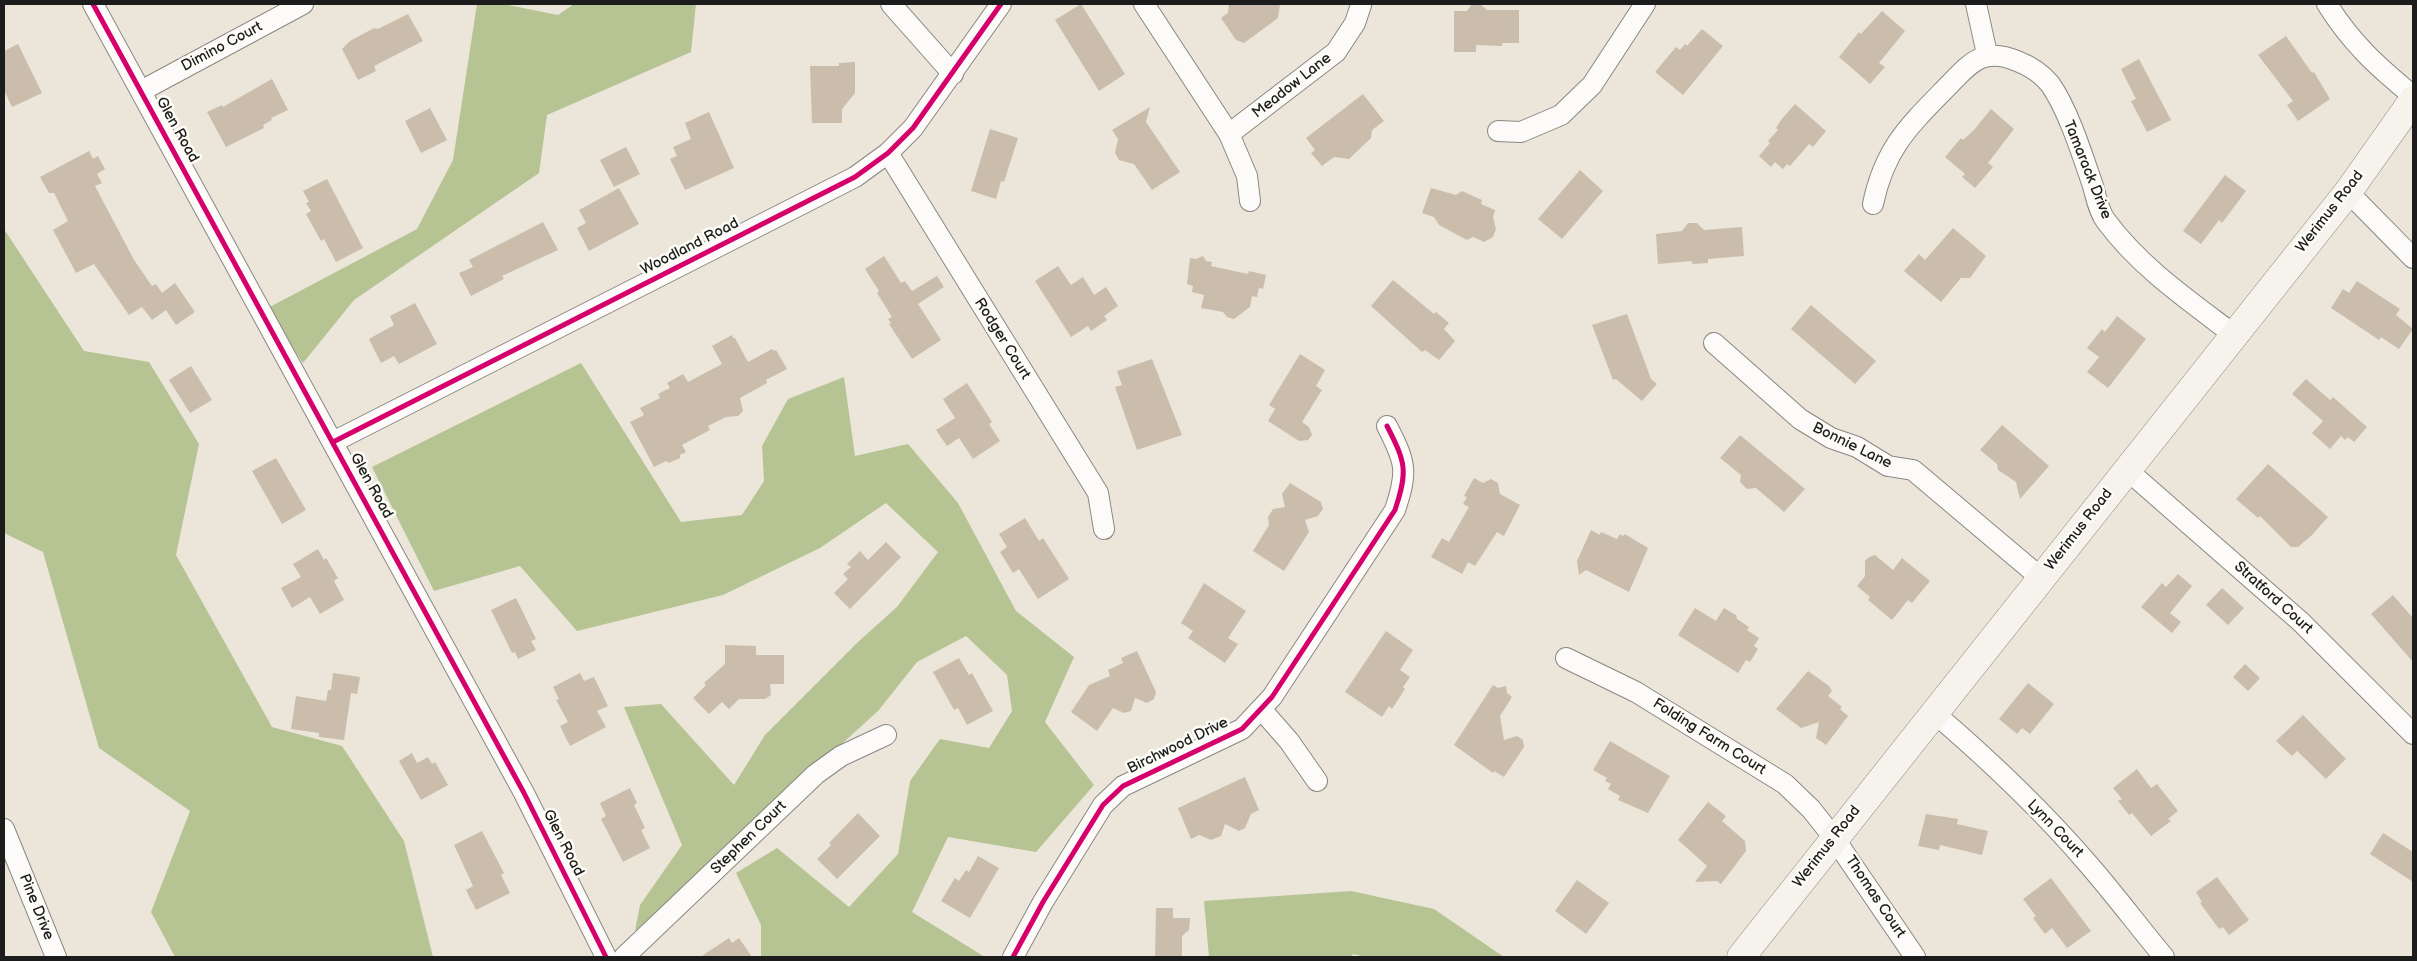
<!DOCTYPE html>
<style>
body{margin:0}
#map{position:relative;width:2417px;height:961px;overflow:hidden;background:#ece6da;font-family:"Balsamiq Sans",sans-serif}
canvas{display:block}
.frame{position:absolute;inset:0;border:5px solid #1c1c1c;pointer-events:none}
</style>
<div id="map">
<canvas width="2417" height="961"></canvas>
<div class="frame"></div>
</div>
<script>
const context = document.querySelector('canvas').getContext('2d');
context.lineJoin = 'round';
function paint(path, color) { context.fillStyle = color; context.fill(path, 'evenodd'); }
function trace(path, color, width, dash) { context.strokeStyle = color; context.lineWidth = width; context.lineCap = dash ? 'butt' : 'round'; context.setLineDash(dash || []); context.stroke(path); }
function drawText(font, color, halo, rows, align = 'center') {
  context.font = font + ' "Balsamiq Sans",sans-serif'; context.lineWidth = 5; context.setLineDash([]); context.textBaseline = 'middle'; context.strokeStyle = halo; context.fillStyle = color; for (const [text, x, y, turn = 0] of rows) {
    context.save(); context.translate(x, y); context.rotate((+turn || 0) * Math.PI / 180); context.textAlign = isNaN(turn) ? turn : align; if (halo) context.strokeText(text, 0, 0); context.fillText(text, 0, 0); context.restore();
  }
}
paint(new Path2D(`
 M477 4H503L558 15 574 4H696L691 52 547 115 539 173 354 300 303 363 266 309 417 229 453 160Z
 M4 229 84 351 149 362 199 444 176 555 272 727 342 746 404 841 433 957H175L151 912 190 811 99 748 43 552 4 533Z
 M581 363 681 522 742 515 764 481 762 446 788 399 844 377 855 456 908 444 958 503 1016 611 1074 657 1045 722 1094 785 1036 852 948 837 912 912 985 957H761V925L736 873 777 848 849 907 898 854 910 781 940 739 989 748 1012 711 1007 675 966 636 917 662 878 711 635 931 640 905 682 845 624 707 661 704 734 785 765 735 859 641 897 607 938 552 886 503 820 548 723 595 577 631 520 566 434 591 372 467Z
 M1351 891 1434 909 1504 957H1366L1353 954 1351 957H1209L1204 901Z`), '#b6c393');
paint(new Path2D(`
 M1081 4 1125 74 1099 91 1055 20Z
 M1229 4H1280L1278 18 1244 43 1236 40 1221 18 1228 13Z
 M1472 4H1480L1487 10H1519V43H1502V46L1476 45V52H1454V11H1467Z
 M1882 11 1905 31 1879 63 1885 67 1870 84 1839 57 1859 32 1861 34Z
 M408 14 423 41 374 66 376 71 358 80 342 49 350 41 374 28 378 29Z
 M1702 29 1723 46 1683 95 1655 72 1676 47 1680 50 1685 44 1687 46Z
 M2286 36 2312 73 2314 72 2330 99 2298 121 2287 105 2293 101 2258 55Z
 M18 44 42 93 12 107 4 90V51Z
 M2139 59 2171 120 2147 132 2131 101 2136 99 2121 69Z
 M855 62V93L842 109V123H812L810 66H839V63Z
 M272 79 288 110 271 118 272 120 263 125 264 128 226 147 207 112 222 105 223 107Z
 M1363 94 1384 121 1372 130 1371 138 1349 159 1334 157 1322 166 1311 153 1315 150 1306 138Z
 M1795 104 1826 131 1813 147 1809 144 1790 166 1787 164 1783 169 1775 162 1771 167 1759 156 1770 143 1768 141 1778 130 1776 128 1781 120Z
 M1150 107 1146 122 1180 172 1152 190 1134 164 1119 160 1115 153 1118 139 1112 130Z
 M430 108 447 140 421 153 405 121Z
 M1991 109 2014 129 1988 163 1993 167 1975 188 1962 177 1965 174 1945 157 1961 138 1963 140 1974 130Z
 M709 112 734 168 685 190 670 159 677 156 673 147 691 139 685 123Z
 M990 129 1018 138 1004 182 1001 181 996 199 971 191Z
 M626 147 640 174 614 187 600 160Z
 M89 151 93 159 98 156 105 169 97 174 102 183 95 186 134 260 152 286 156 284 162 293 175 283 195 312 176 325 166 310 152 320 142 307 129 315 94 264 76 273 53 230 68 221 54 193H49L40 177Z
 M1580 170 1603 191 1562 239 1538 219Z
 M2225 175 2246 191 2222 223 2219 220 2201 244 2183 231Z
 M327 179 363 248 336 262 324 239 321 241 306 214 311 211 306 203 309 202 303 191Z
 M619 188 639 224 589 251 577 228 586 223 579 210Z
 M1431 188 1456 195 1462 191 1482 200 1481 204 1495 210 1493 217 1496 229 1493 237 1484 242 1473 237 1467 240 1439 225 1434 217 1422 213Z
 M543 222 558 250 502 276 504 279 471 296 459 273 473 267 469 260Z
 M1688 223H1697L1704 230 1742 227 1744 256 1708 259V263L1692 264V261L1658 264 1656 234 1682 231Z
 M1953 228 1986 256 1970 278H1961L1941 302 1904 271 1919 254 1925 260Z
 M884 256 901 283 905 281 912 291 937 276 944 287 918 304 941 340 912 359 889 324 891 323 888 319 892 317 877 293 879 291 865 269Z
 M1203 256 1206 261 1212 262 1211 266 1248 274 1249 271 1266 275 1263 289 1259 288 1257 297 1252 296 1250 307 1234 319 1227 317 1223 312 1201 308 1204 295 1192 292 1193 286 1187 284 1190 258 1196 259Z
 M1058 266 1071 285 1083 277 1094 295 1106 287 1118 306 1104 316 1107 320 1091 331 1088 326 1071 337 1035 281Z
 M1393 280 1434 314 1436 312 1449 323 1444 329 1455 341 1439 360 1425 350 1422 352 1371 306Z
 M2357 281 2400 309 2396 315 2413 329 2399 349 2381 337 2379 340 2331 308 2343 289 2349 293Z
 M415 303 437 344 399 364 394 356 381 363 369 339 394 325 390 316Z
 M1811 305 1876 361 1855 384 1791 329Z
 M1627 314 1651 379 1657 384 1642 401 1616 379 1613 380 1592 325Z
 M2117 316 2146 339 2108 388 2087 372 2099 357 2087 348 2102 329 2105 332Z
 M732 335 733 338H735L748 362 772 349 774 351 776 350 787 369 766 380 767 383 740 398 743 411 738 416 726 417 708 426 710 430 682 445 686 452 680 455V458L669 463 666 461 654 467 630 422 644 415 640 408 660 398 658 394 670 388 667 383 683 374 688 382 722 364 712 346Z
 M1300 354 1325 370 1316 386 1322 390 1302 422 1309 427 1312 435 1308 440 1299 441 1268 421 1275 409 1269 405Z
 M1152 359 1182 435 1137 450 1115 387 1122 385 1117 371Z
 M191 366 212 400 190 413 169 380Z
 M2306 379 2330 400 2333 397 2367 427 2354 442 2348 437 2345 440 2341 436 2330 449 2312 433 2323 421 2292 394Z
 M967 383 992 422 989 424 1000 441 973 459 959 438 947 446 936 430 955 418 943 399Z
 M2002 425 2049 466 2020 499 2016 482 1998 470 1997 464 1980 450Z
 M1740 435 1805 489 1784 512 1756 488 1747 489 1740 482 1741 475 1720 458Z
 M276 458 306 510 282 524 252 471Z
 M2268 464 2328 517 2312 535 2298 547H2291L2260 516 2258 518 2236 499Z
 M1474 478 1483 483 1491 479 1498 483 1500 494 1520 505 1504 536 1497 532 1475 566 1468 562 1462 574 1431 557 1442 538 1449 542 1469 507 1463 504 1467 497 1464 496Z
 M1290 483 1321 502 1323 509 1318 516 1305 520 1309 532 1284 571 1253 551 1269 525 1268 517 1273 509 1285 507 1282 494Z
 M1025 518 1039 541 1043 538 1069 579 1038 599 1019 569 1013 573 1000 552 1007 547 999 534Z
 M1591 530 1600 535 1601 532 1617 539 1620 534 1623 536 1625 534 1648 548 1629 592 1586 570 1579 575 1577 561Z
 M886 542 901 557 850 609 834 593 848 579 843 574 851 567 847 564 860 551 868 560Z
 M318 549 324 560 326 558 338 578 334 581 344 600 320 614 310 597 292 608 281 588 301 577 293 564Z
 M1875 555 1893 570 1902 558 1930 581 1912 603 1908 600 1892 620 1868 600 1870 597 1857 586 1865 576V561L1869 557Z
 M2178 574 2192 586 2170 613 2181 622 2172 633 2141 607 2162 583 2166 587Z
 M1204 583 1246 611 1228 638 1238 644 1225 663 1188 638 1193 631 1181 623Z
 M2222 588 2244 608 2228 625 2206 605Z
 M2393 595 2413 618V662L2371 614Z
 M516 598 536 639 531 641 536 650 518 659 515 652 512 653 491 610Z
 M1695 608 1716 621 1724 608 1736 615 1737 619 1749 627 1747 630 1759 638 1754 646 1758 649 1750 662 1746 660 1738 673 1678 635Z
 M1386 631 1413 650 1400 670 1410 677 1403 687 1405 689 1392 709 1389 706 1382 717 1345 692Z
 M725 645 756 646V655H784V684H770L771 695 765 699H739L729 709 722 702 709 714 693 698 706 685 704 683 725 664Z
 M1137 651 1156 692 1154 699 1147 703 1135 698 1131 711 1124 713 1113 708 1097 731 1071 712 1089 685 1110 676 1108 670 1123 663 1121 658Z
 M959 658 969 675 972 673 993 711 967 725 958 708 954 710 933 672Z
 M2245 664 2260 678 2248 691 2233 677Z
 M1808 671 1829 686 1832 691 1828 696 1842 707 1840 709 1848 716 1826 745 1816 738 1819 722 1801 728 1776 709Z
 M333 673 360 677 357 694 351 693 344 740 319 737V733L291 729 296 696 326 701 328 690H331Z
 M580 673 584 681 594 677 604 698 608 706 597 711 606 727 570 746 560 726 568 722 556 700 559 699 553 687Z
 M2028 683 2054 704 2030 734 2022 728 2017 734 1999 719Z
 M1493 685 1498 688 1506 686 1507 693 1512 697 1500 716 1504 740 1517 736 1523 740 1524 747 1504 777 1494 771 1493 773 1454 745Z
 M2303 715 2346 759 2326 779 2297 751 2292 756 2276 741Z
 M1610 741 1670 776 1648 813 1618 800 1620 796 1608 789 1611 784 1605 781 1607 778 1593 770Z
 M412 753 417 763 428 757 432 764 435 762 448 785 421 800 399 761Z
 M2137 769 2151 788 2157 784 2178 811 2168 819 2171 821 2151 836 2132 813 2129 815 2118 801 2122 799 2113 788Z
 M1245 777 1259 810 1251 814 1245 828 1239 831 1225 824 1221 836 1211 840 1199 835 1191 839 1178 808Z
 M630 788 637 803 634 805 645 828 641 830 650 848 623 862 601 819 606 816 600 803Z
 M1708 802 1726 816 1722 821 1745 841 1746 851 1721 884 1717 881 1695 882 1707 866 1678 840Z
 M858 813 880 836 837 879 817 859 831 845 829 843Z
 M1926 814 1958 819 1957 824 1988 831 1982 855 1940 845 1939 850 1918 846Z
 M482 831 504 873 501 875 510 893 476 910 466 890 473 886 454 845Z
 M2383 833 2413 852V882L2370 854Z
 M978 856 999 868 970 918 941 901 955 878 959 881 966 870 969 872Z
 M2217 877 2249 920 2229 935 2223 927 2219 929 2200 903 2202 902 2196 892Z
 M2051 878 2091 931 2067 948 2052 928 2045 934 2033 918 2036 916 2023 899Z
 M1577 880 1609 903 1586 934 1555 911Z
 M1156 908H1173V918H1190L1189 930 1182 936V957H1155Z
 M729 938 732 943 739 938 752 957H700Z`), '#cabdab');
const street = new Path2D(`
 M93 4 524 793 606 957
 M891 4 953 74
 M1144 4 1229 134 1247 176 1250 201
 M1976 4 1987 54
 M2327 4C2352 44 2377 66 2413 96
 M141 91 303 4
 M1498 131 1521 132 1561 115 1592 85 1645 4
 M1229 134 1336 52 1355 23 1361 5
 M888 153 1098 493 1104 529
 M2348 192 2413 258
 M1873 204C1885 147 1910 125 1949 85 1971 62 1984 47 2017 61 2030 66 2041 73 2050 84 2068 109 2083 157 2093 186 2096 197 2099 212 2106 221 2140 267 2188 300 2233 334
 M1714 343 1800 419 1831 438 1857 447 1888 466 1913 470 2041 578
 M333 442 855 177 888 153 913 128 1001 4
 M2126 469 2301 622 2413 734
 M1566 658 1636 692 1785 784 1811 809 1834 838 1915 957
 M1261 709 1289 741 1317 781
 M1933 712C1988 759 2042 810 2089 865 2115 895 2139 927 2164 957
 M4 829 56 957
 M624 957 816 774 841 756 886 735
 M1013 957 1043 902 1103 805 1123 786 1242 729 1272 697 1395 510C1408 471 1406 463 1387 426`);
const secondary = new Path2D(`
 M1741 957 2348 192 2413 100`);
trace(street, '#8a8781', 22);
trace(secondary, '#8a8781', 29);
trace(street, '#fcfbf9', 20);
trace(secondary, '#f6f2ec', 28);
trace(new Path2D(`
 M93 4 524 793 606 957
 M333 442 855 177 888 153 913 128 1001 4
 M1013 957 1043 902 1103 805 1123 786 1242 729 1272 697 1395 510C1408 471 1406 463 1387 426`), '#d6006c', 5);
drawText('15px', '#1c1c1c', '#fdfcf7', [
 ["Dimino Court",222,47,-28],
 ["Meadow Lane",1292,86,-38],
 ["Glen Road",177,130,61],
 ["Tamarack Drive",2087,170,68],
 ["Werimus Road",2330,212,-52],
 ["Woodland Road",690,247,-27],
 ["Rodger Court",1002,339,58],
 ["Bonnie Lane",1852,446,26],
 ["Glen Road",371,486,61],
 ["Werimus Road",2079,530,-52],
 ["Stratford Court",2273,598,42],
 ["Folding Farm Court",1709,737,32],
 ["Birchwood Drive",1178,746,-26],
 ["Lynn Court",2055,829,46],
 ["Stephen Court",749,838,-44],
 ["Glen Road",563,843,63],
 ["Werimus Road",1827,847,-52],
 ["Thomas Court",1875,897,56],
 ["Pine Drive",36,907,68]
]);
</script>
